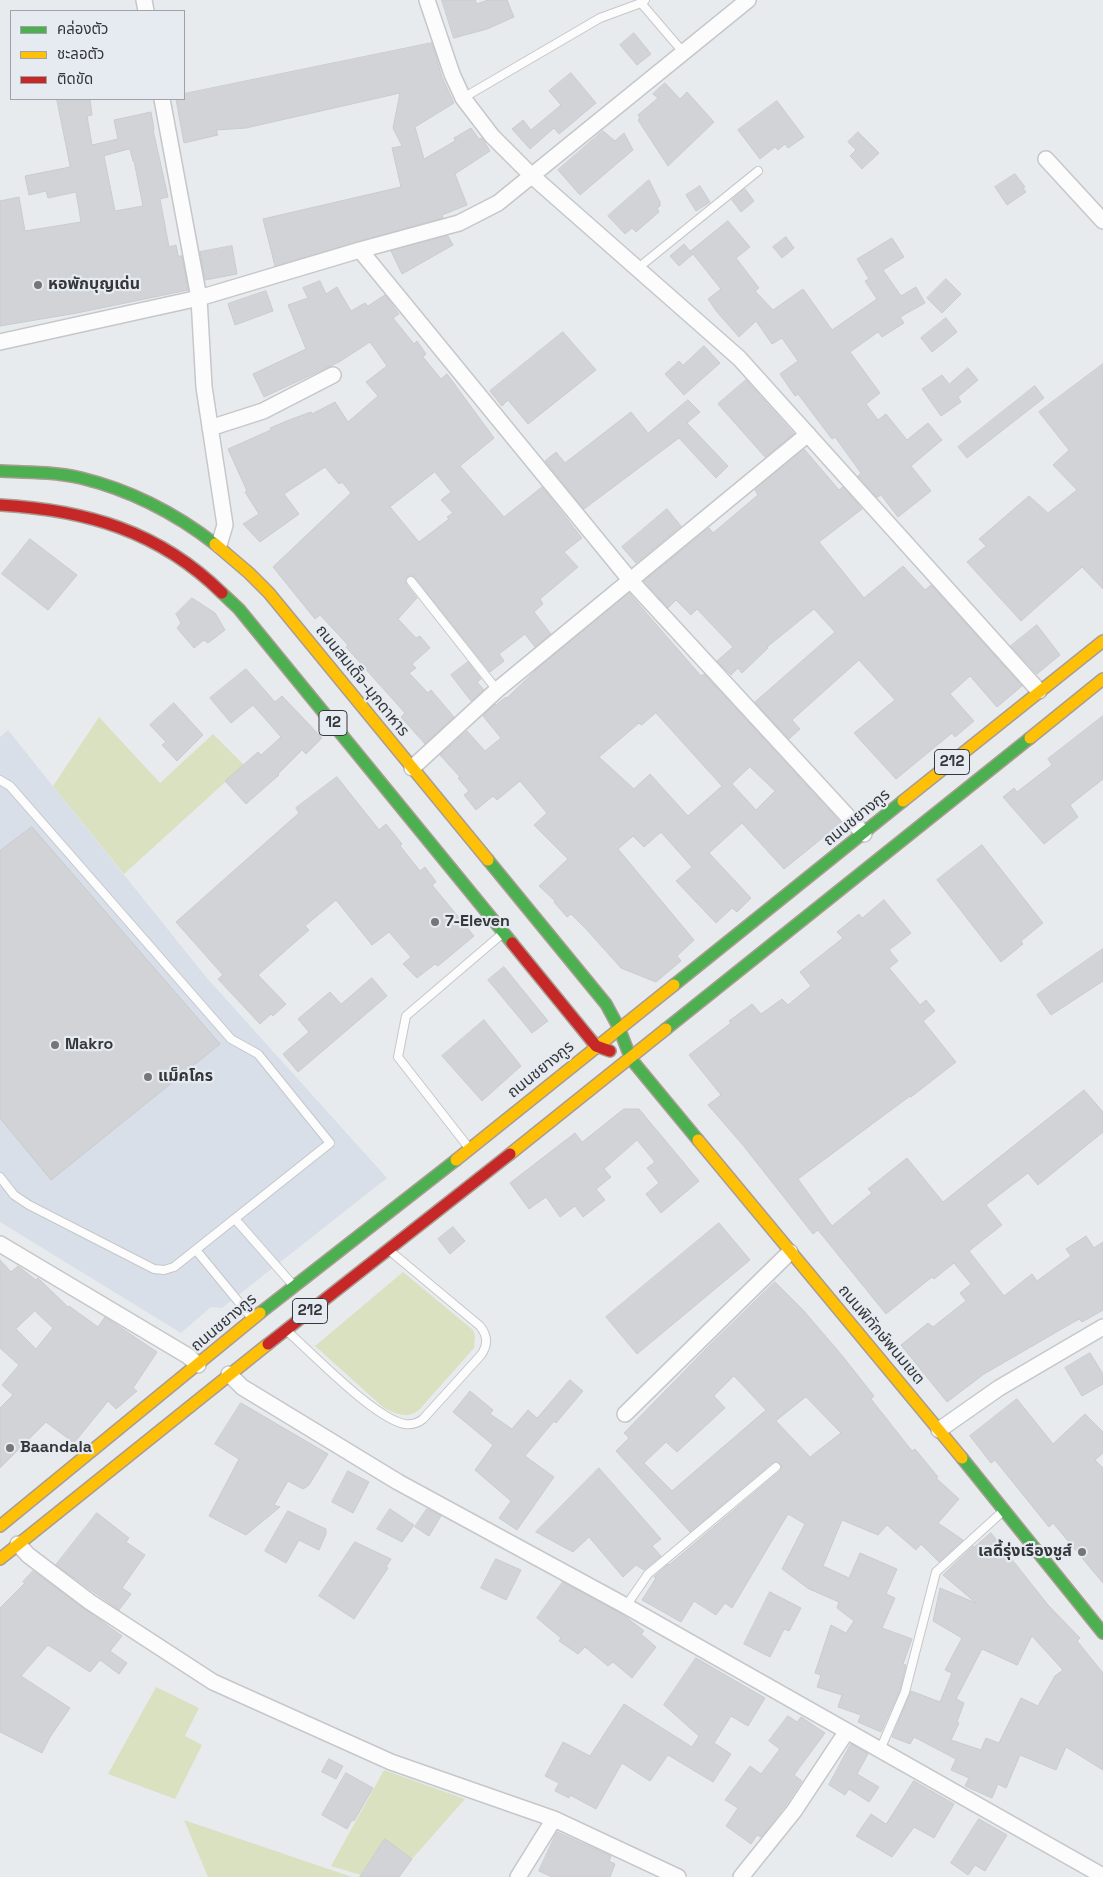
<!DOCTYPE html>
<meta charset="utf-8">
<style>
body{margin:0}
#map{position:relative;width:1103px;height:1877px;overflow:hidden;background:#e8ebee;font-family:"Space Grotesk","Noto Sans Thai",sans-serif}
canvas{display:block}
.legend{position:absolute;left:10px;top:10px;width:175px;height:90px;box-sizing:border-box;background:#e5ebf1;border:1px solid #9fa3a8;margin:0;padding:6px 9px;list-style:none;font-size:15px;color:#35373a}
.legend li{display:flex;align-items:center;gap:10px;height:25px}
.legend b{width:25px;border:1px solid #9fa3a8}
</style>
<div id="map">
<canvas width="1103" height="1877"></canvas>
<ul class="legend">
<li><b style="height:6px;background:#4caf50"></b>คล่องตัว</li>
<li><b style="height:6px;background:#ffc107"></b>ชะลอตัว</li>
<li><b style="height:6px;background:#c62828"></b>ติดขัด</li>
</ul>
</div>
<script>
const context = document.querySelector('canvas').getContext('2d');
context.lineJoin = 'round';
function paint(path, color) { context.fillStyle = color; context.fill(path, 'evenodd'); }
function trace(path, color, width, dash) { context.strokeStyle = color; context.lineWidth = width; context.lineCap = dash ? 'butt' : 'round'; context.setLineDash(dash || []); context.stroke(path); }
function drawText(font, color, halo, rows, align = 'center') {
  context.font = font + ' "Space Grotesk","Noto Sans Thai",sans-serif'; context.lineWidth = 4.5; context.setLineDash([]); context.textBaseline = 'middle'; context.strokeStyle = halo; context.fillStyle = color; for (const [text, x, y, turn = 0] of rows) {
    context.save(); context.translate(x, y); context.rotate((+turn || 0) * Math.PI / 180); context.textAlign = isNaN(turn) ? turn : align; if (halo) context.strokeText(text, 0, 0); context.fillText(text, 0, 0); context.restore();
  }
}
paint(new Path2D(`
 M8 730 206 977 387 1178 222 1308 211 1307 181 1333 0 1222V737Z`), '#d8dfe8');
paint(new Path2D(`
 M99 717 160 783 213 734 244 765 124 874 53 786Z
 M403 1272 473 1330 475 1336 474 1348 419 1410C407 1419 396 1414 384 1408L315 1346Z
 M156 1687 199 1708 185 1736 202 1745 175 1799 108 1774Z
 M384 1770 465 1799 412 1859 385 1839 361 1875 331 1866Z
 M184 1820 352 1877H208Z`), '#d9e1c0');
const building = new Path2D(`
 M442 0H475L477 4 488 0H507L514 17 487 29 454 38Z
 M634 33 651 54 637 65 620 45Z
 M432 43 442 77 454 103 415 127 424 159 455 141 454 138 471 128 479 139 482 138 490 151 455 174 467 205 442 215 443 218 275 266 263 219 401 187 392 148 402 146 393 128 400 93 246 128 216 130 218 135 184 143 176 99H184V94Z
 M571 73 596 103 559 134 554 128 530 149 512 129 523 120 531 130 561 105 549 91Z
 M665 83 680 99 687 92 714 122 668 166 638 120 640 118 638 115 658 98 653 94Z
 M57 99H90L92 115 87 116 92 145 118 139 114 120 151 112 154 129 153 130 168 197 160 199 169 247 176 245 178 256H182L188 290 77 313 0 326V201L19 197 25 231 81 222 76 192 48 198 46 191 29 195 25 176 70 167ZM130 149 133 161H134L143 206 115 211 104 156Z
 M777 101 804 137 788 148 785 144 778 150 775 147 760 159 738 130Z
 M603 131 615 141 624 133 633 150 580 195 558 170Z
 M858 132 879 153 862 169 850 156 856 150 848 142Z
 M1015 174 1025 187 1023 188 1026 192 1007 205 995 187Z
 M649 180 660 202V206L657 208 659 212 636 232 632 228 625 234 608 216Z
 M700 186 710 202 696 211 686 195Z
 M745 189 754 201 741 212 732 200Z
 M728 221 750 247 736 258 759 288 755 291 773 310 803 289 832 330 877 299 865 281 869 279 857 259 892 238 904 257 883 270 901 296 916 287 925 303 900 317 904 323 882 337 878 332 850 352 880 393 866 404 878 420 886 414 907 440 928 423 942 440 911 466 931 491 898 517 881 495 877 497 858 476 861 473 835 437 832 439 798 394 795 396 780 374 798 361 782 338 772 344 756 321 739 337 717 312 708 299 721 289 693 254 679 266 670 256 684 244 690 251Z
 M448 236 453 245 402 274 391 251Z
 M786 237 794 248 782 258 773 247Z
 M232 246 237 274 205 280 200 252Z
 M946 279 961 294 942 313 927 298Z
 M320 281 326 294 337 287 351 311 365 303 368 306 385 295 399 314 393 318 414 344 417 341 426 354 423 357 441 379 447 374 494 438 460 466 504 517 542 487 582 538 564 552 578 567 540 599 543 604 534 612 551 634 535 647 525 634 499 654 504 661 490 672 415 578 411 575 407 577 406 584 417 598 398 619 416 638 420 636 430 648 412 664 416 668 409 673 428 693 431 690 454 717 425 744 401 717 405 713 346 647 348 645 320 615 315 619 273 567 351 493 342 482 339 484 325 467 284 494 299 514 260 542 243 524 259 514 245 492 247 491 228 449 271 430 270 428 289 420 311 412 312 414 335 402 348 422 378 396 366 382 387 366 370 342 339 362 264 397 253 374 306 349 288 305 308 298 303 288ZM435 472 451 492 441 500 453 513 447 517 449 519 419 542 390 507Z
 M266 291 273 311 235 325 228 304Z
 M946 318 957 332 932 352 921 338Z
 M563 332 596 370 528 424 508 400 502 406 490 391Z
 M704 346 720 363 684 395 665 374 679 361 683 365Z
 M1103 364V589L1082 567 1021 621 967 562 986 546 979 539 1029 496 1048 513 1077 490 1053 465 1069 450 1039 412Z
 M968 368 978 380 958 397 961 402 941 416 922 389 942 375 949 384Z
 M746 380 794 434 765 457 718 404Z
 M1035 386 1044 398 967 458 958 447Z
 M688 400 700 412 687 423 728 466 716 478 679 438 584 509 545 461 556 452 565 463 631 412 648 433Z
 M804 449 839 490 843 487 862 509 819 542 864 598 903 566 925 590 931 585 1022 686 997 707 970 676 950 694 974 721 955 737 952 733 896 779 854 733 895 700 859 660 792 720 800 729 789 739 755 702 835 632 814 609 767 647 768 648 742 673 738 668 731 675 717 661 733 647 697 609 691 615 676 600 668 608 644 581 709 528 713 533 758 495 755 490Z
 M667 509 681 526 636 563 622 547Z
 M30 539 77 575 48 610 2 574Z
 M629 593 701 676 704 674 841 823 784 869 742 823 709 853 751 898 737 912 732 908 716 923 676 881 692 867 661 832 644 847 633 836 618 849 694 940 677 956 681 961 656 982 621 968 587 930 571 914 567 917 554 902 555 901 539 886 568 859 534 825 547 813 520 781 497 800 493 796 476 810 464 795 469 791 458 778 460 777 440 755 467 731 485 751 501 738 483 716 495 704 496 705 506 697 507 698 537 669ZM656 713 722 786 688 816 650 774 634 789 599 757 639 723 641 725ZM750 767 775 791 756 810 732 784Z
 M192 598 215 613 225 630 208 643 204 640 194 648 177 628 181 623 176 614Z
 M1037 625 1060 655 1037 674 1011 646Z
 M468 662 481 679 477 682 484 690 471 701 451 675Z
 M246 669 275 702 282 696 322 738 306 754 302 750 278 774 279 775 246 804 225 781 258 752 261 755 281 737 253 705 231 723 210 698Z
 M174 703 203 735 177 761 162 745 166 742 150 725Z
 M1103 716V779L1070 805 1078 817 1044 844 1003 797 1014 788 1017 792 1052 765 1048 759Z
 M337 777 379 830 386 824 402 844 400 846 420 871 425 867 436 882 432 885 474 936 438 966 435 964 417 978 403 964 411 957 389 932 372 945 336 900 305 926 309 930 258 975 286 1004 273 1016 271 1014 260 1024 218 979 223 975 176 922 299 813 296 808Z
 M32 827 220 1044 51 1180 0 1118V851Z
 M982 845 1043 923 1021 941 1023 944 1001 962 937 880Z
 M884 900 911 933 889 950 898 961 889 968 920 1005 926 1000 935 1011 923 1021 956 1062 911 1097 910 1096 798 1179 832 1226 872 1193 868 1189 907 1158 943 1202 1084 1090 1103 1112V1132L1038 1185 1028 1173 986 1205 1002 1225 969 1251 1004 1296 1032 1274 1037 1281 1071 1256 1066 1249 1086 1236 1094 1248 1103 1242V1310L1082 1322 1079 1319 984 1374 947 1402 901 1345 928 1323 933 1327 966 1301 960 1293 971 1284 954 1263 934 1279 932 1277 886 1314 818 1230 813 1234 742 1144 708 1105 721 1095 689 1055 731 1023 729 1021 752 1004 761 1014 782 999 788 1005 811 986 800 972 843 938 837 932 859 914 862 918Z
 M1103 949V981L1051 1015 1037 995Z
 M504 967 548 1021 532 1033 488 980Z
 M372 978 387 996 298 1072 283 1054 309 1032 298 1019 330 992 341 1004Z
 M484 1020 521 1066 482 1101 442 1056Z
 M624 1109H639L699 1181 661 1213 646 1194 659 1183 647 1168 655 1162 637 1140 604 1169 611 1177 596 1189 605 1200 583 1217 575 1206 560 1217 546 1197 529 1209 510 1183 575 1133 582 1142Z
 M719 1223 750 1260 637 1354 606 1317Z
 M453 1227 465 1241 450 1254 438 1239Z
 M0 1260 11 1272 18 1266 36 1280 38 1278 68 1307 69 1306 98 1327 105 1317 157 1352 133 1388 137 1391 116 1409 108 1401 74 1443 46 1422 0 1468V1408L13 1395 2 1385 19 1365 0 1348ZM35 1311 53 1328 36 1349 16 1329Z
 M775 1282 803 1310 840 1353 874 1396 871 1399 912 1451 915 1449 938 1477 936 1478 959 1499 938 1523 963 1540 939 1562 921 1544 916 1550 887 1525 878 1535 842 1520 823 1566 849 1578 860 1553 897 1569 886 1594 895 1598 882 1628 912 1639 903 1664 906 1665 900 1690 881 1732 858 1722 861 1715 838 1707 842 1695 817 1687 821 1675 815 1673 831 1625 846 1633 854 1621 837 1608 839 1602 809 1589 782 1569 805 1524 788 1514 732 1608 725 1603 716 1615 694 1601 681 1622 642 1600 656 1578 654 1577 668 1564 669 1565 780 1471 782 1467 778 1462 772 1463 690 1532 616 1451 629 1438 624 1433 708 1347ZM734 1376 766 1410 672 1491 644 1463 666 1442 677 1452 725 1408 714 1396ZM806 1397 841 1433 810 1457 776 1421Z
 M1090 1353 1103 1374V1384L1082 1396 1065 1368Z
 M570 1380 583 1391 556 1423 554 1421 525 1456 554 1477 517 1530 499 1518 511 1501 475 1470 493 1445 453 1412 470 1391 493 1410 490 1414 512 1429 528 1410 537 1418Z
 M1017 1399 1053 1444 1085 1414 1103 1432V1453L1095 1460 1103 1468V1583L1053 1523 1049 1527 995 1460 991 1463 970 1436Z
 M241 1403 328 1454 309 1485 303 1489 288 1481 274 1505 280 1507 246 1535 209 1516 239 1459 215 1444Z
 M599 1468 661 1539 652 1546 661 1556 644 1570 636 1565 623 1577 589 1537 573 1552 536 1532Z
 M348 1471 369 1482 353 1513 332 1502Z
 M390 1509 414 1525 402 1542 377 1529Z
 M427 1509 441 1516 429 1536 415 1527Z
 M288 1511 326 1529V1534L319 1550 299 1540 286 1563 265 1551Z
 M97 1513 129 1538 126 1542 145 1555 122 1588 131 1594 119 1610 56 1565Z
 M991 1533 1048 1605 1080 1638 1077 1641 1103 1673V1770L1066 1747 1056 1770 1020 1755 1006 1788 998 1784 992 1798 965 1786 969 1778 951 1770 956 1759 914 1737 910 1744 892 1737 911 1691 940 1702 952 1673 945 1670 962 1638 933 1621 940 1588 976 1603 943 1575 973 1546 974 1547ZM1032 1636 1063 1670 1055 1676 1038 1706 1021 1698 999 1743 986 1738 981 1750 951 1740 959 1723 957 1722 964 1703 956 1699 982 1649 1017 1665Z
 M355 1542 391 1559 386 1567 388 1568 354 1619 319 1596Z
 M496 1559 521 1570 506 1600 481 1588Z
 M33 1571 122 1636 110 1651 127 1663 119 1674 100 1660 90 1672 48 1645 21 1676 70 1708 50 1737 42 1753 0 1732V1608L25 1583 23 1582Z
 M563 1582 622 1614 644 1631 641 1634 656 1647 632 1678 613 1662 608 1666 585 1647 578 1654 559 1641 561 1638 537 1618Z
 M770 1592 801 1608 789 1631 784 1629 770 1657 744 1644Z
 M696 1658 765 1698 748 1726 731 1716 714 1743 731 1754 713 1782 668 1755 650 1781 622 1763 596 1809 570 1795 569 1798 555 1791 559 1783 545 1776 563 1742 590 1756 624 1704 692 1747 699 1736 664 1705Z
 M788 1716 797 1722 801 1717 825 1733 794 1775 802 1781 786 1805 761 1837 757 1835 751 1844 726 1826 738 1808 725 1800 750 1766 761 1774 780 1749 769 1741Z
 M851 1744 868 1754 857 1774 879 1787 869 1802 849 1789 845 1795 829 1785Z
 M329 1759 343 1766 336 1779 322 1772Z
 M346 1773 373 1788 354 1821 352 1820 347 1829 322 1815Z
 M914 1781 954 1804 934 1838 914 1827 892 1857 856 1836 871 1814 886 1824Z
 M979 1819 1007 1835 985 1871 975 1865 968 1875 951 1863Z
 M557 1832 611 1856 609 1861 615 1864 610 1877H552L539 1871Z
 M385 1839 412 1859 399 1877H360Z`);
paint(building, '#d1d3d6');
trace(building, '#c9cbce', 1);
const lane = new Path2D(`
 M641 3 683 52
 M463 98 600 18 641 3 645 0
 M638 268 758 171
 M411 581 497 690
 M0 780 10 786 231 1039 258 1054 330 1143 174 1267 164 1270 154 1269 29 1205 14 1195 0 1177
 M469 1148 398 1057 406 1016 502 934
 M235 1219 293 1285
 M196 1250 251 1317
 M287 1331C312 1353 375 1419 405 1424 412 1425 418 1423 423 1419L481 1355C488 1345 488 1336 480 1326L390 1251
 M626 1606 648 1574 776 1467
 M880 1750 905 1692 936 1572 1001 1513`);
const street = new Path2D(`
 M144 0 146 11
 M427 0 452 74 463 98 492 136 531 175 739 358 1039 691
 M162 99 199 298 204 387 225 525 219 545
 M1046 159 1103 221
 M360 250 631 581 864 834
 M0 342 199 298 360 250 459 223 498 203 748 0
 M210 428 263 411 333 375
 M412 768 497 690 808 434
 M0 1244 188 1356 198 1365
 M229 1374 242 1387 398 1482 626 1606 1103 1876
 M625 1414 790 1252
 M939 1430 999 1388 1103 1327
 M18 1544 28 1555 90 1602 213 1682 391 1762 554 1819 678 1877
 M518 1877 554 1819
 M741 1877 794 1811 847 1731`);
const fast = new Path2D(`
 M0 471C27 472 55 472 81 478 130 490 175 513 215 544
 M222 593 239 609 512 943
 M488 860 606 1004 619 1028 631 1059 698 1140
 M674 985 903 801
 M666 1029 1030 738
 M260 1313 456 1160
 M962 1458 1103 1633`);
const slow = new Path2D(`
 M215 544 249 573 269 593 488 860
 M1030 738 1103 679
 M903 801 1103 641
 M698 1140 962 1458
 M510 1154 666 1029
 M456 1160 674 985
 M0 1526 260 1313
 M0 1559 268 1344`);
const jam = new Path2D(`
 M0 505C86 510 159 531 222 593
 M512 943 596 1046 610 1051
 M268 1344 510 1154`);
trace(lane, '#c5c7ca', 10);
trace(street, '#c5c7ca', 18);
trace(fast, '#aa9c93', 14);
trace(slow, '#aa9c93', 14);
trace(jam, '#aa9c93', 14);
trace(lane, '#fcfcfc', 8);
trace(street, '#fcfcfc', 15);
trace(fast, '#4caf50', 11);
trace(slow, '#ffc107', 11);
trace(jam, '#c62828', 11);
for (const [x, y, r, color] of [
 [38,285,5,"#747679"],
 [435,922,5,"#747679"],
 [55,1045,5,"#747679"],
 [148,1077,5,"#747679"],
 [10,1448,5,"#747679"],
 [1082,1552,5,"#747679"]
]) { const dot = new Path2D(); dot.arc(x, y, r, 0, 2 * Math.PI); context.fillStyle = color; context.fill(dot); trace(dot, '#e5ebf1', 2); }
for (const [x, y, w] of [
 [333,723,28],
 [952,762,35],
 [310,1311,35]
]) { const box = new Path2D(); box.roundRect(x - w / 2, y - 12.5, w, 25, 4); context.fillStyle = '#e5ebf1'; context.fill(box); trace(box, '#35373a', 1); }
drawText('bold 15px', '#35373a', null, [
 ["12",333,723],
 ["212",952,762],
 ["212",310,1311]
]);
drawText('bold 16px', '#35373a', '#e5ebf1', [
 ["หอพักบุญเด่น",48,285],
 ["7-Eleven",445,922],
 ["Makro",65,1045],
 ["แม็คโคร",158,1077],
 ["Baandala",20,1448],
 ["เลดี้รุ่งเรืองชูส์",1072,1552,"right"]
], 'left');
drawText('16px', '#35373a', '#e5ebf1', [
 ["ถนนสมเด็จ-มุกดาหาร",362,681,51],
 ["ถนนชยางกูร",857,818,-39],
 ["ถนนชยางกูร",541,1070,-39],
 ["ถนนชยางกูร",224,1323,-40],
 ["ถนนพิทักษ์พนมเขต",881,1335,50]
]);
</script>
